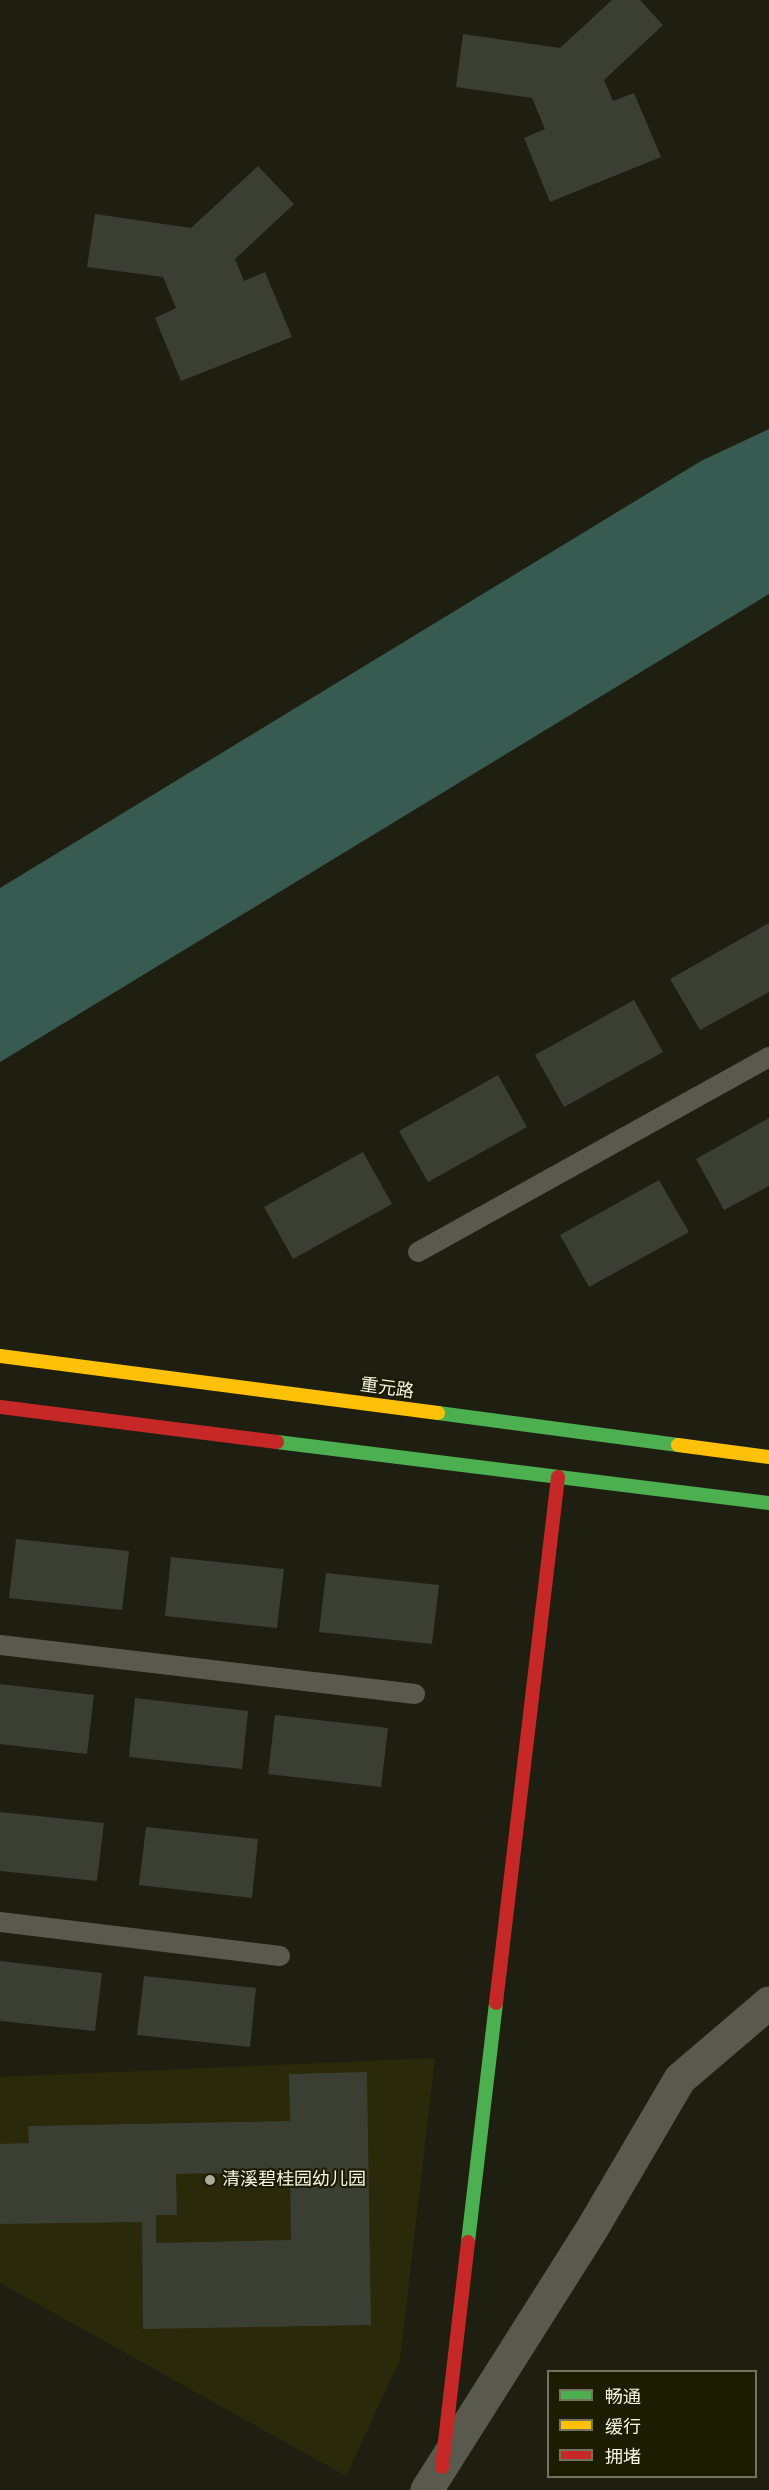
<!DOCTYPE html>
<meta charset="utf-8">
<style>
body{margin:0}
#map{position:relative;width:769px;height:2490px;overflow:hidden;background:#1f1f11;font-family:"DM Sans","Noto Sans SC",sans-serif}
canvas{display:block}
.legend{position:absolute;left:547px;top:2370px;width:210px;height:108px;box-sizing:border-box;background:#1c1c03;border:2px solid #73735e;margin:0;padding:8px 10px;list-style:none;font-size:18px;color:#f5f6e6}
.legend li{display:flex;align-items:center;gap:12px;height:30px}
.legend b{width:30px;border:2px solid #73735e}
</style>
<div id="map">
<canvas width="769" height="2490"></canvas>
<ul class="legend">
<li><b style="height:8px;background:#4caf50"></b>畅通</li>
<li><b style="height:8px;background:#ffc107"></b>缓行</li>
<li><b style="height:8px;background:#c62828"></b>拥堵</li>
</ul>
</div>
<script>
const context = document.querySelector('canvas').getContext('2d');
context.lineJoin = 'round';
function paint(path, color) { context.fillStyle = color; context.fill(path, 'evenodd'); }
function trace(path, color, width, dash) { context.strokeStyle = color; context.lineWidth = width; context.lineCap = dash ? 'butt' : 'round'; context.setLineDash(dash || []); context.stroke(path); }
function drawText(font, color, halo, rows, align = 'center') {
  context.font = font + ' "DM Sans","Noto Sans SC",sans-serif'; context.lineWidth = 4.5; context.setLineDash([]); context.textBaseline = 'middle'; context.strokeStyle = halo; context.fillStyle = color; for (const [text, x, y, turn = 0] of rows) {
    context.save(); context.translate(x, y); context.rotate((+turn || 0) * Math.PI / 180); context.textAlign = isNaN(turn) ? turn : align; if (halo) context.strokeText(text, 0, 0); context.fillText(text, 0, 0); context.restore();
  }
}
paint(new Path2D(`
 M435 2058 400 2360 346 2476 0 2283V2077Z`), '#2a290a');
paint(new Path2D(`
 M769 429V594L0 1062V888L701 461Z`), '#385b51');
paint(new Path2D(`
 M612 0H640L663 25 604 80 613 101 634 93 661 157 550 202 524 138 545 129 532 98 456 87 463 34 560 48Z
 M258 166 294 204 235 259 244 281 265 272 292 337 181 381 155 318 176 308 163 277 87 267 95 214 191 228Z
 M769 923V992L700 1030 670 979Z
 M634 1000 663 1052 564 1107 535 1055Z
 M498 1075 527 1127 428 1182 399 1131Z
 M769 1118V1186L724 1210 696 1159Z
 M363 1152 392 1204 293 1259 264 1207Z
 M659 1180 689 1232 589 1287 560 1235Z
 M16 1539 129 1551 122 1610 9 1598Z
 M171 1557 284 1569 277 1628 165 1616Z
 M326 1573 439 1585 432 1644 319 1632Z
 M0 1684 94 1695 87 1754 0 1744Z
 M135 1698 248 1711 242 1769 129 1757Z
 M275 1715 388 1728 381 1787 268 1774Z
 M0 1812 104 1823 97 1881 0 1871Z
 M146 1827 258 1839 252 1898 139 1885Z
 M0 1961 102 1973 95 2031 0 2021Z
 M144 1976 256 1988 250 2047 137 2035Z
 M367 2072 371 2325 143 2329 142 2222 0 2224V2144L29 2143 28 2126 290 2121 289 2074ZM290 2172 291 2240 156 2243V2215H177L176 2174Z`), '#3b3e33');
trace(new Path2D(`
 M418 1252 769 1057
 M0 1645 415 1694
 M0 1922 280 1956`), '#59594e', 20);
trace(new Path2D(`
 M427 2490 592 2229 680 2079 769 2003`), '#59594e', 33);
trace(new Path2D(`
 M438 1413 678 1445
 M277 1442 769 1503
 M468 2242 496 2003`), '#4caf50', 14);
trace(new Path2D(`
 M0 1356 438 1413
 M678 1445 769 1457`), '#ffc107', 14);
trace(new Path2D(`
 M0 1407 277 1442
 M496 2003 558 1477
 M442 2467 468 2242`), '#c62828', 14);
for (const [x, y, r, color] of [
 [210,2180,6,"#aaab9b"]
]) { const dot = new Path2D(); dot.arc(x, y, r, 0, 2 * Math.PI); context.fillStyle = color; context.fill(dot); trace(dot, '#1c1c03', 2); }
drawText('18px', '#f5f6e6', '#1c1c03', [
 ["重元路",387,1389,8]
]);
drawText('18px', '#f5f6e6', '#1c1c03', [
 ["清溪碧桂园幼儿园",222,2180]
], 'left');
</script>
